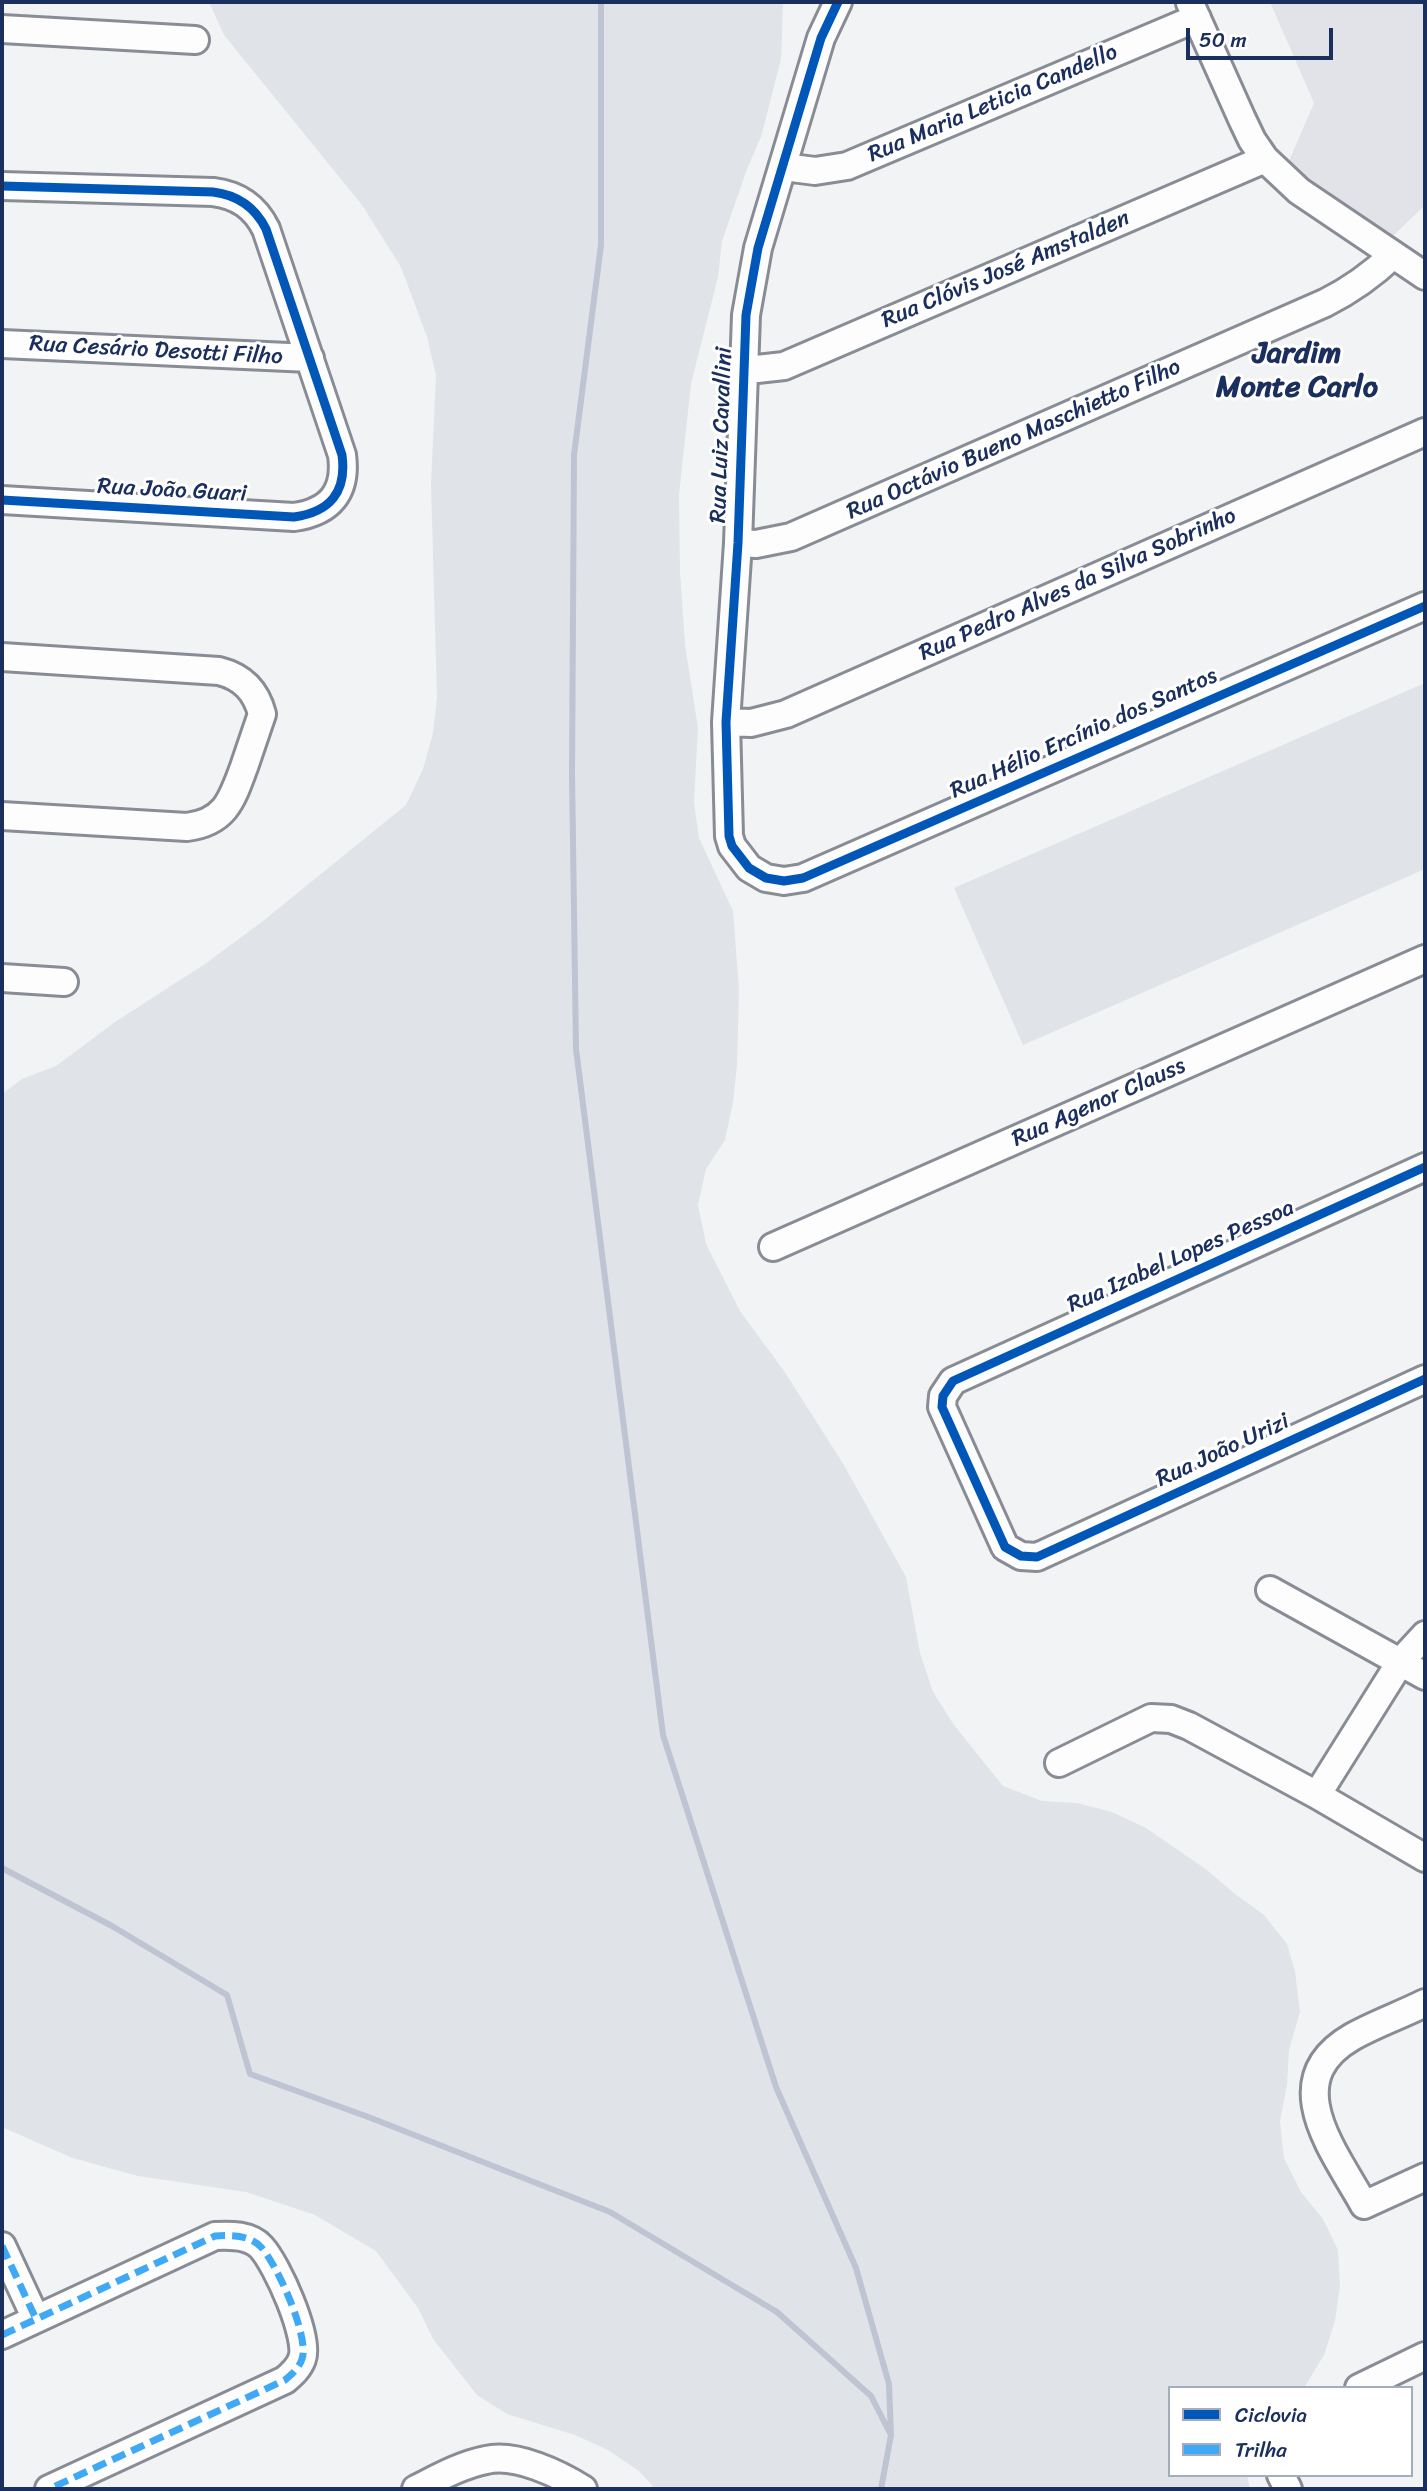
<!DOCTYPE html>
<meta charset="utf-8">
<style>
body{margin:0}
#map{position:relative;width:1427px;height:2491px;overflow:hidden;background:#f2f3f4;font-family:Sriracha,sans-serif}
canvas{display:block}
.frame{position:absolute;inset:0;border:4px solid #1b2f5e;pointer-events:none}
.legend{position:absolute;left:1168px;top:2386px;width:245px;height:91px;box-sizing:border-box;background:#fff;border:2px solid #a4acbf;margin:0;padding:9px 12px;list-style:none;font-size:21px;color:#1b2f5e}
.legend li{display:flex;align-items:center;gap:14px;height:35px}
.legend b{width:35px;border:2px solid #a4acbf}
.scale{position:absolute;left:1186px;top:28px;width:147px;height:32px;box-sizing:border-box;border:4px solid #1b2f5e;border-top:0;padding-left:9px;font-size:21px;line-height:24px;white-space:nowrap;color:#1b2f5e;-webkit-text-stroke:5px #fff;paint-order:stroke}
</style>
<div id="map">
<canvas width="1427" height="2491"></canvas>
<div class="frame"></div>
<ul class="legend">
<li><b style="height:9px;background:#0057b8"></b>Ciclovia</li>
<li><b style="height:9px;background:#3fa9f5"></b>Trilha</li>
</ul>
<div class="scale">50 m</div>
</div>
<script>
const context = document.querySelector('canvas').getContext('2d');
context.lineJoin = 'round';
function paint(path, color) { context.fillStyle = color; context.fill(path, 'evenodd'); }
function trace(path, color, width, dash) { context.strokeStyle = color; context.lineWidth = width; context.lineCap = dash ? 'butt' : 'round'; context.setLineDash(dash || []); context.stroke(path); }
function drawText(font, color, halo, rows, align = 'center') {
  context.font = font + ' Sriracha,sans-serif'; context.lineWidth = 6; context.setLineDash([]); context.textBaseline = 'middle'; context.strokeStyle = halo; context.fillStyle = color; for (const [text, x, y, turn = 0] of rows) {
    context.save(); context.translate(x, y); context.rotate((+turn || 0) * Math.PI / 180); context.textAlign = isNaN(turn) ? turn : align; if (halo) context.strokeText(text, 0, 0); context.fillText(text, 0, 0); context.restore();
  }
}
paint(new Path2D(`
 M1270 2H1425V205L1392 237 1286 168 1314 103Z`), '#e1e3e8');
paint(new Path2D(`
 M209 2H783L781 59 761 137 747 169 722 241 718 277 691 384 679 495 680 571 685 645 698 728 694 802 699 838 733 911 739 989 737 1065 733 1102 725 1140 706 1169 698 1205 706 1244 740 1311 784 1371 844 1465 906 1577 920 1653 933 1692 954 1725 1003 1786 1042 1801 1077 1803 1112 1812 1146 1828 1207 1870 1235 1894 1264 1915 1287 1944 1295 1971 1300 2012 1289 2050 1287 2085 1280 2121 1284 2158 1301 2192 1323 2219 1338 2250 1340 2286 1335 2321 1324 2355 1304 2388H1170V2475H1247L1250 2489H655L639 2471 608 2450 575 2435 507 2414 477 2395 433 2339 418 2308 376 2251 315 2215 246 2192 138 2176 105 2167 70 2157 2 2127V1094L22 1079 56 1066 115 1022 205 964 263 921 406 805 423 769 433 733 437 698 431 484 436 375 427 337 401 267 362 205 224 35Z
 M1425 683V869L1023 1045 954 888Z`), '#e0e3e8');
trace(new Path2D(`
 M601 2V245L574 455 572 773 576 1049 663 1735 776 2087 856 2268 889 2384 891 2435
 M2 1868 112 1926 227 1995 250 2074 371 2118 610 2212 777 2312 871 2396 891 2435 881 2489`), '#bec4d1', 6);
const minor = new Path2D(`
 M838 2 821 38 758 248 746 315 738 543 726 722 729 836 732 846 749 868 766 878 784 881 803 878 1425 606
 M1190 3 1242 119 1252 140 1265 159 1299 191 1425 276
 M2 29 195 40
 M784 167 815 171 847 166 1197 18
 M2 186 213 192C238 195 255 207 266 229L342 455C347 492 330 512 294 517L2 500
 M2 344 310 358
 M743 368 757 369 784 366 1265 159
 M738 543 756 544 791 537 1325 303C1351 290 1372 275 1393 255
 M2 657 219 671C243 677 256 691 262 714 256 732 250 749 244 767 232 799 226 822 187 827L2 816
 M726 722 751 723 786 714 1425 432
 M2 978 64 982
 M1425 1167 953 1381 943 1396 942 1407 1005 1547 1021 1556 1037 1557 1425 1379
 M773 1247 1425 959
 M1270 1590 1425 1676
 M1059 1763 1151 1718 1171 1719 1189 1726 1317 1795 1425 1858
 M1317 1795 1401 1661 1425 1635
 M1425 2003C1401 2015 1375 2024 1352 2037 1276 2081 1335 2152 1364 2205L1425 2177
 M2 2246 36 2319
 M2 2335 215 2236C231 2235 250 2235 261 2247 277 2264 310 2338 302 2359 299 2368 292 2374 285 2380L49 2489
 M1359 2388 1425 2356
 M1281 2475 1288 2489
 M416 2489C438 2478 461 2465 486 2460 516 2453 559 2474 583 2489`);
trace(minor, '#888c95', 32);
trace(minor, '#fdfdfd', 26);
trace(new Path2D(`
 M2 2246 36 2319
 M2 2335 215 2236C231 2235 250 2235 261 2247 277 2264 310 2338 302 2359 299 2368 292 2374 285 2380L49 2489`), '#3fa9f5', 7, [14, 7]);
trace(new Path2D(`
 M838 2 821 38 758 248 746 315 738 543 726 722 729 836 732 846 749 868 766 878 784 881 803 878 1425 606
 M2 186 213 192C238 195 255 207 266 229L342 455C347 492 330 512 294 517L2 500
 M1425 1167 953 1381 943 1396 942 1407 1005 1547 1021 1556 1037 1557 1425 1379`), '#0057b8', 9);
drawText('23px', '#1b2f5e', '#fff', [
 ["Rua Maria Leticia Candello",993,104,-23],
 ["Rua Clóvis José Amstalden",1006,270,-23],
 ["Rua Cesário Desotti Filho",156,351,3],
 ["Rua Luiz Cavallini",722,435,-88],
 ["Rua Octávio Bueno Maschietto Filho",1014,440,-24],
 ["Rua João Guari",172,491,3],
 ["Rua Pedro Alves da Silva Sobrinho",1078,585,-24],
 ["Rua Hélio Ercínio dos Santos",1084,734,-24],
 ["Rua Agenor Clauss",1099,1103,-24],
 ["Rua Izabel Lopes Pessoa",1181,1257,-24],
 ["Rua João Urizi",1223,1451,-25]
]);
drawText('bold 30px', '#1b2f5e', '#fff', [
 ["Jardim",1297,354],
 ["Monte Carlo",1297,388]
]);
</script>
